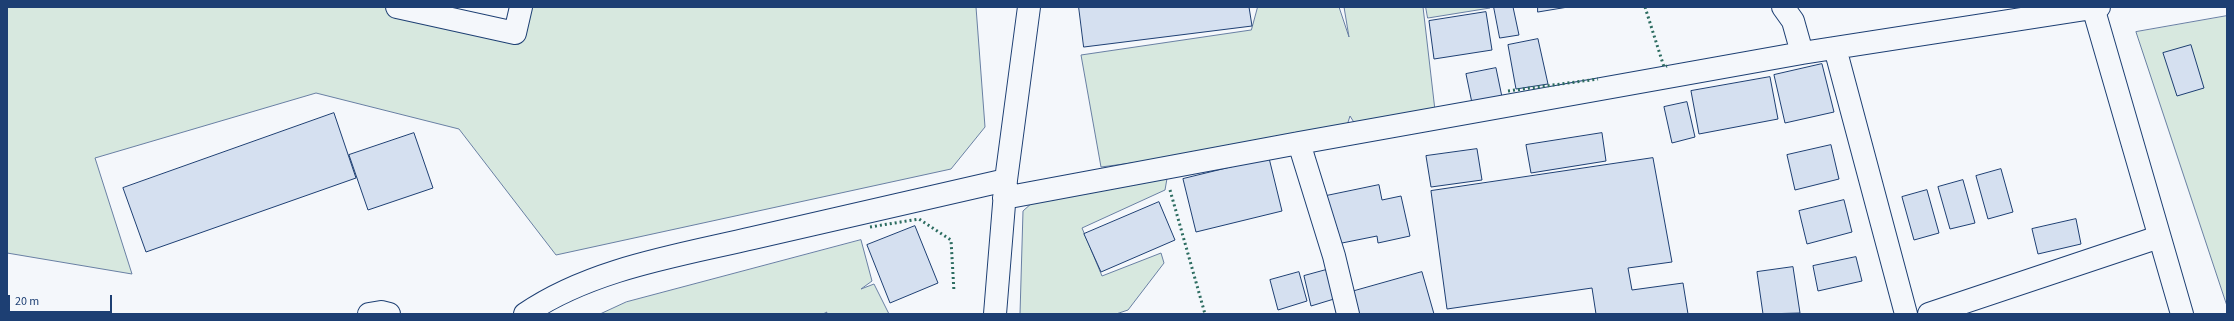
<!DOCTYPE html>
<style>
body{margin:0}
#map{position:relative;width:2234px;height:321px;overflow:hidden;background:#f4f7fb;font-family:"Source Sans 3",sans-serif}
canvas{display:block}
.frame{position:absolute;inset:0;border:8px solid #1d3f73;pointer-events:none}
.scale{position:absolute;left:8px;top:295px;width:104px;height:18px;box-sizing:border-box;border:2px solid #1d3f73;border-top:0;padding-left:5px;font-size:12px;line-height:14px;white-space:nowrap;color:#1d3f73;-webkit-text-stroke:3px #f4f7fb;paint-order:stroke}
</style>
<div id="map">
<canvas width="2234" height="321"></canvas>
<div class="frame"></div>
<div class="scale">20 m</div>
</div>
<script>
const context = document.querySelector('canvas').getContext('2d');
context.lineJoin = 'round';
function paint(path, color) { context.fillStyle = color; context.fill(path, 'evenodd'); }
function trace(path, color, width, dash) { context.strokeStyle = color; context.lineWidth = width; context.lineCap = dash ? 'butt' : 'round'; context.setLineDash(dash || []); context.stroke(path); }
const green = new Path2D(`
 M7 7H397L503 31 525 7H976L985 127 951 169 556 255 459 129 316 93 95 158 132 274 7 253Z
 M1258 7H1339L1349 37 1344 7H1423L1436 119 1360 132 1350 116 1344 135 1101 167 1081 55 1251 30Z
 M1426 7H1490V8L1428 18Z
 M2227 16V306L2136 32Z
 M1169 167 1165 190 1082 228 1102 276 1161 253 1164 263 1128 310 1116 314H1020L1023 211 1033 202Z
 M861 240 872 281 861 289 874 284 889 314H826L827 312 823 314H600L626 302Z`);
paint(green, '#d7e8df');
trace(green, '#687fa3', 1);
const building = new Path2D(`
 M1079 7H1249L1252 26 1084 47Z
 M1494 7H1513L1519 35 1500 38Z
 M1538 7H1568L1538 12Z
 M1486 12 1492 50 1434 59 1429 21Z
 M1538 39 1548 84 1516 89 1508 45Z
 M2191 45 2204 88 2177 96 2163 53Z
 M1822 64 1834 112 1785 123 1774 75Z
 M1496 68 1502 97 1472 103 1466 74Z
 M1770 77 1778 119 1699 134 1691 91Z
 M1687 102 1695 137 1672 143 1664 107Z
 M334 113 356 178 146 252 123 188Z
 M414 133 433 188 368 210 349 155Z
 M1602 133 1606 161 1531 173 1526 145Z
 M1831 145 1839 179 1795 190 1787 155Z
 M1477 149 1482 180 1431 187 1426 156Z
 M1269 158 1282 211 1196 232 1183 179Z
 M1653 158 1672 262 1628 268 1632 290 1683 283 1688 314H1596L1592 288 1447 309 1431 191Z
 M2001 169 2013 212 1988 219 1976 176Z
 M1963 180 1975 223 1950 229 1938 187Z
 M1379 185 1382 200 1401 196 1410 236 1378 243 1377 236 1337 244 1326 196Z
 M1927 190 1939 233 1914 240 1902 197Z
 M1844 200 1852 232 1807 244 1799 211Z
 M1159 202 1175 240 1101 272 1084 234Z
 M2076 219 2081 244 2038 254 2032 229Z
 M915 226 938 283 890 303 867 245Z
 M1856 257 1862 281 1818 291 1813 266Z
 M1793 267 1800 313 1763 314 1757 272Z
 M1326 270 1334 299 1311 306 1304 276Z
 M1299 272 1307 301 1278 310 1270 280Z
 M1422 272 1434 314H1357L1351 292Z`);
paint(building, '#d5e0f0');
trace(building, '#1d3f73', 1);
const minor = new Path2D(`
 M397 7 515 33 521 7
 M1783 7 1793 21 1802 53
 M2093 7 2182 314
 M1835 48 1906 314
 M1299 143 1334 256 1348 314
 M1004 198 1299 143 1802 53 2099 7
 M369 314 381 312 389 314
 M525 314C591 269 676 256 753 238 837 219 921 199 1006 180
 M995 314 1006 180 1029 7
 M1929 314 2159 237`);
trace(minor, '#1d3f73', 24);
trace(minor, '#f4f7fb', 22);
trace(new Path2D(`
 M1645 7 1664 67 1667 66
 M1508 91 1598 79
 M1170 190 1205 314
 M870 227 919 219 951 240 954 292`), '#2c6c60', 3, [2, 3]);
</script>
